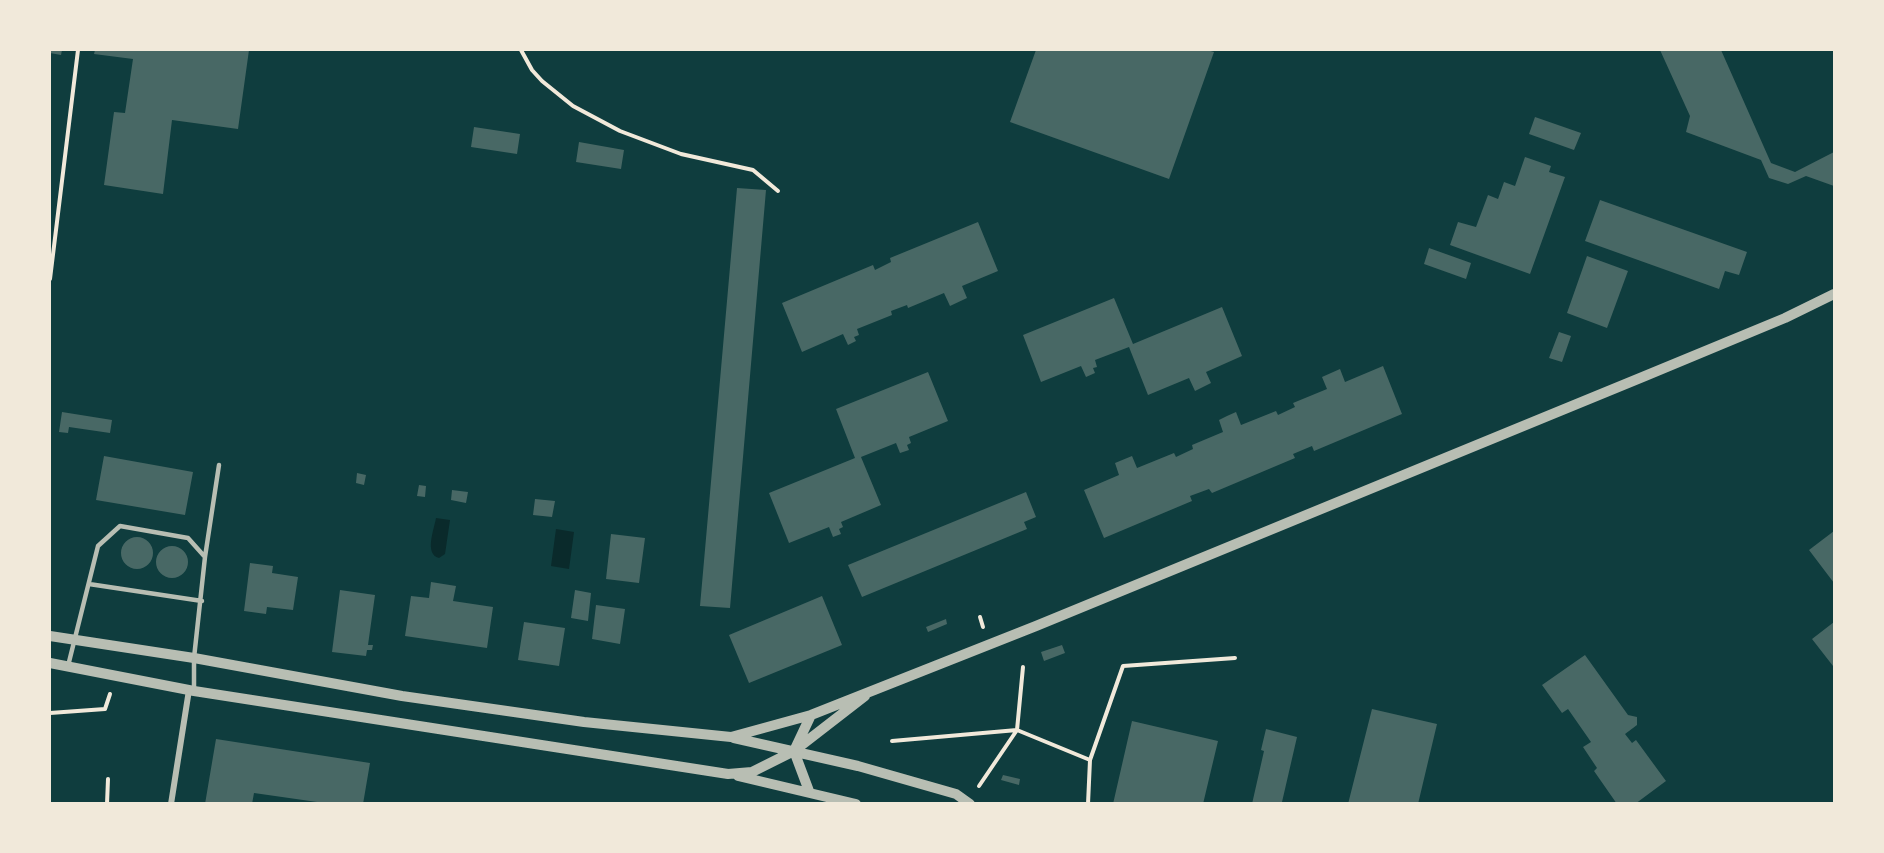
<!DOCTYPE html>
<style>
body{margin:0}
#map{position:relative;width:1884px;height:853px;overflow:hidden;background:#0f3d3e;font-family:"Nunito Sans",sans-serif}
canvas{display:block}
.frame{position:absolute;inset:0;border:51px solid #f1e9da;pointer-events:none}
</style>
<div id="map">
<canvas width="1884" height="853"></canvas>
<div class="frame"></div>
</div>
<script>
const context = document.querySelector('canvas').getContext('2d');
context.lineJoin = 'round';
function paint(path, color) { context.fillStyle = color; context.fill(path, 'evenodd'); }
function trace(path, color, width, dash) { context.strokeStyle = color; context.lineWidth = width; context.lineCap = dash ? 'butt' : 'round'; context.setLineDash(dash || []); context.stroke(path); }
paint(new Path2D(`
 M436 518 450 520 445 554 439 558C424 554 434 530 436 518Z
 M556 529 574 532 569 569 551 566Z`), '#0a2a2b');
paint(new Path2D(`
 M50 50H62L61 55 50 53Z
 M95 50H249L238 129 172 120 163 194 104 185 114 112 125 113 133 59 94 54Z
 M1036 50H1207L1214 52 1169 179 1010 122Z
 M1660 50H1721L1771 163 1795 172 1834 152V186L1806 176 1788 184 1769 178 1761 160 1686 132 1690 116Z
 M1535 117 1581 133 1574 150 1529 134Z
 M474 127 520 134 517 154 471 147Z
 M579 142 624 150 621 169 576 162Z
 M1525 157 1551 166 1549 172 1565 177 1530 274 1450 245 1458 222 1476 227 1488 195 1498 199 1504 182 1515 186Z
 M737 188 766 190 730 608 700 606Z
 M1600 200 1747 252 1739 275 1725 271 1719 289 1585 241Z
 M978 222 998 271 962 286 967 298 950 306 944 293 908 308 907 305 891 311 892 315 857 329 859 335 854 337 856 341 848 345 843 334 802 352 782 303 873 265 875 270 891 262 890 258Z
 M1429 248 1471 263 1466 279 1424 264Z
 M1587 256 1628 271 1607 328 1567 313Z
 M1114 298 1133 344 1222 307 1242 356 1206 372 1211 383 1195 391 1189 378 1148 395 1129 347 1095 360 1097 367 1093 368 1095 373 1086 377 1081 366 1041 382 1023 335Z
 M1559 332 1571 336 1562 362 1549 358Z
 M1383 366 1402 414 1314 451 1312 446 1293 454 1295 458 1212 493 1209 489 1190 496 1192 501 1104 538 1084 490 1119 475 1115 463 1132 456 1137 468 1174 453 1176 457 1193 449 1192 445 1223 432 1219 420 1227 416 1236 412 1241 425 1276 411 1278 415 1295 407 1293 403 1327 389 1322 377 1340 369 1345 382Z
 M928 372 948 421 909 437 911 443 907 445 909 450 900 453 896 443 861 457 881 505 841 522 843 527 839 529 841 534 833 537 829 527 789 543 769 493 855 458 836 409Z
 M62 412 112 420 110 433 69 427 68 433 59 432Z
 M104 456 193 472 185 515 96 500Z
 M357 473 366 475 364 485 356 483Z
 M419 485 426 486 425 497 417 496Z
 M452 490 468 492 466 503 451 500Z
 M1026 492 1036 517 1024 522 1027 529 862 597 848 565Z
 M535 499 555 501 552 517 533 515Z
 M1834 531V583L1809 550Z
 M611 534 645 538 639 583 606 579Z
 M121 553a16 16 0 1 1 32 0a16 16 0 1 1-32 0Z
 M156 562a16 16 0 1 1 32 0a16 16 0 1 1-32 0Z
 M250 563 273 566 272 573 298 577 293 610 267 607 266 614 244 611Z
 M431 582 456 586 453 601 493 607 487 648 405 636 411 596 429 598Z
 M340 590 375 595 368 645H373L372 650H367L366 656 332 652Z
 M575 590 591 593 588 621 571 618Z
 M822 596 842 645 749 683 729 635Z
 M596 605 625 609 620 644 592 639Z
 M946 619 947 624 928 632 926 627Z
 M524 622 565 628 559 666 518 660Z
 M1834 622V664L1833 666 1812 639Z
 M1062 645 1065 653 1044 661 1041 652Z
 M1585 655 1628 715 1637 717V725L1625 734 1632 743 1636 740 1666 781 1635 804H1617L1594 771 1597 768 1583 747 1591 742 1568 709 1562 713 1542 685Z
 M1372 709 1437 724 1418 804H1348Z
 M1132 721 1218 741 1203 804H1113Z
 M1266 729 1297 737 1282 802 1252 804 1264 751 1261 750Z
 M216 739 370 763 363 804H331L254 793 252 804H205Z
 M1003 775 1020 779 1019 785 1001 780Z`), '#486865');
trace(new Path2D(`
 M521 50 532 70 542 81 573 106 620 131 681 154 753 170 778 191
 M50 279 78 50
 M980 617 983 627
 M50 713 105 709 110 694
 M892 741 1017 730 1090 760 1088 804
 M1090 760 1123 666 1235 658
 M979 786 1017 730 1023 667
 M107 804 108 779`), '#f1e9da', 4);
trace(new Path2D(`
 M205 557 219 465
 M89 584 202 601
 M68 666 98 546 120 526 188 538 205 557 194 658V691`), '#b8beb3', 4.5);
trace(new Path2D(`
 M171 804 189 690`), '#b8beb3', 6);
trace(new Path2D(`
 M50 636 194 658 402 696 584 722 731 737 811 715 1036 626 1645 376 1785 318 1834 294
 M50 663 194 691 728 774 752 772 794 751 865 696
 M734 738 858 766 956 794 970 804
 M738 776 856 804
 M809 791 794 751 811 715`), '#b8beb3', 10);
</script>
